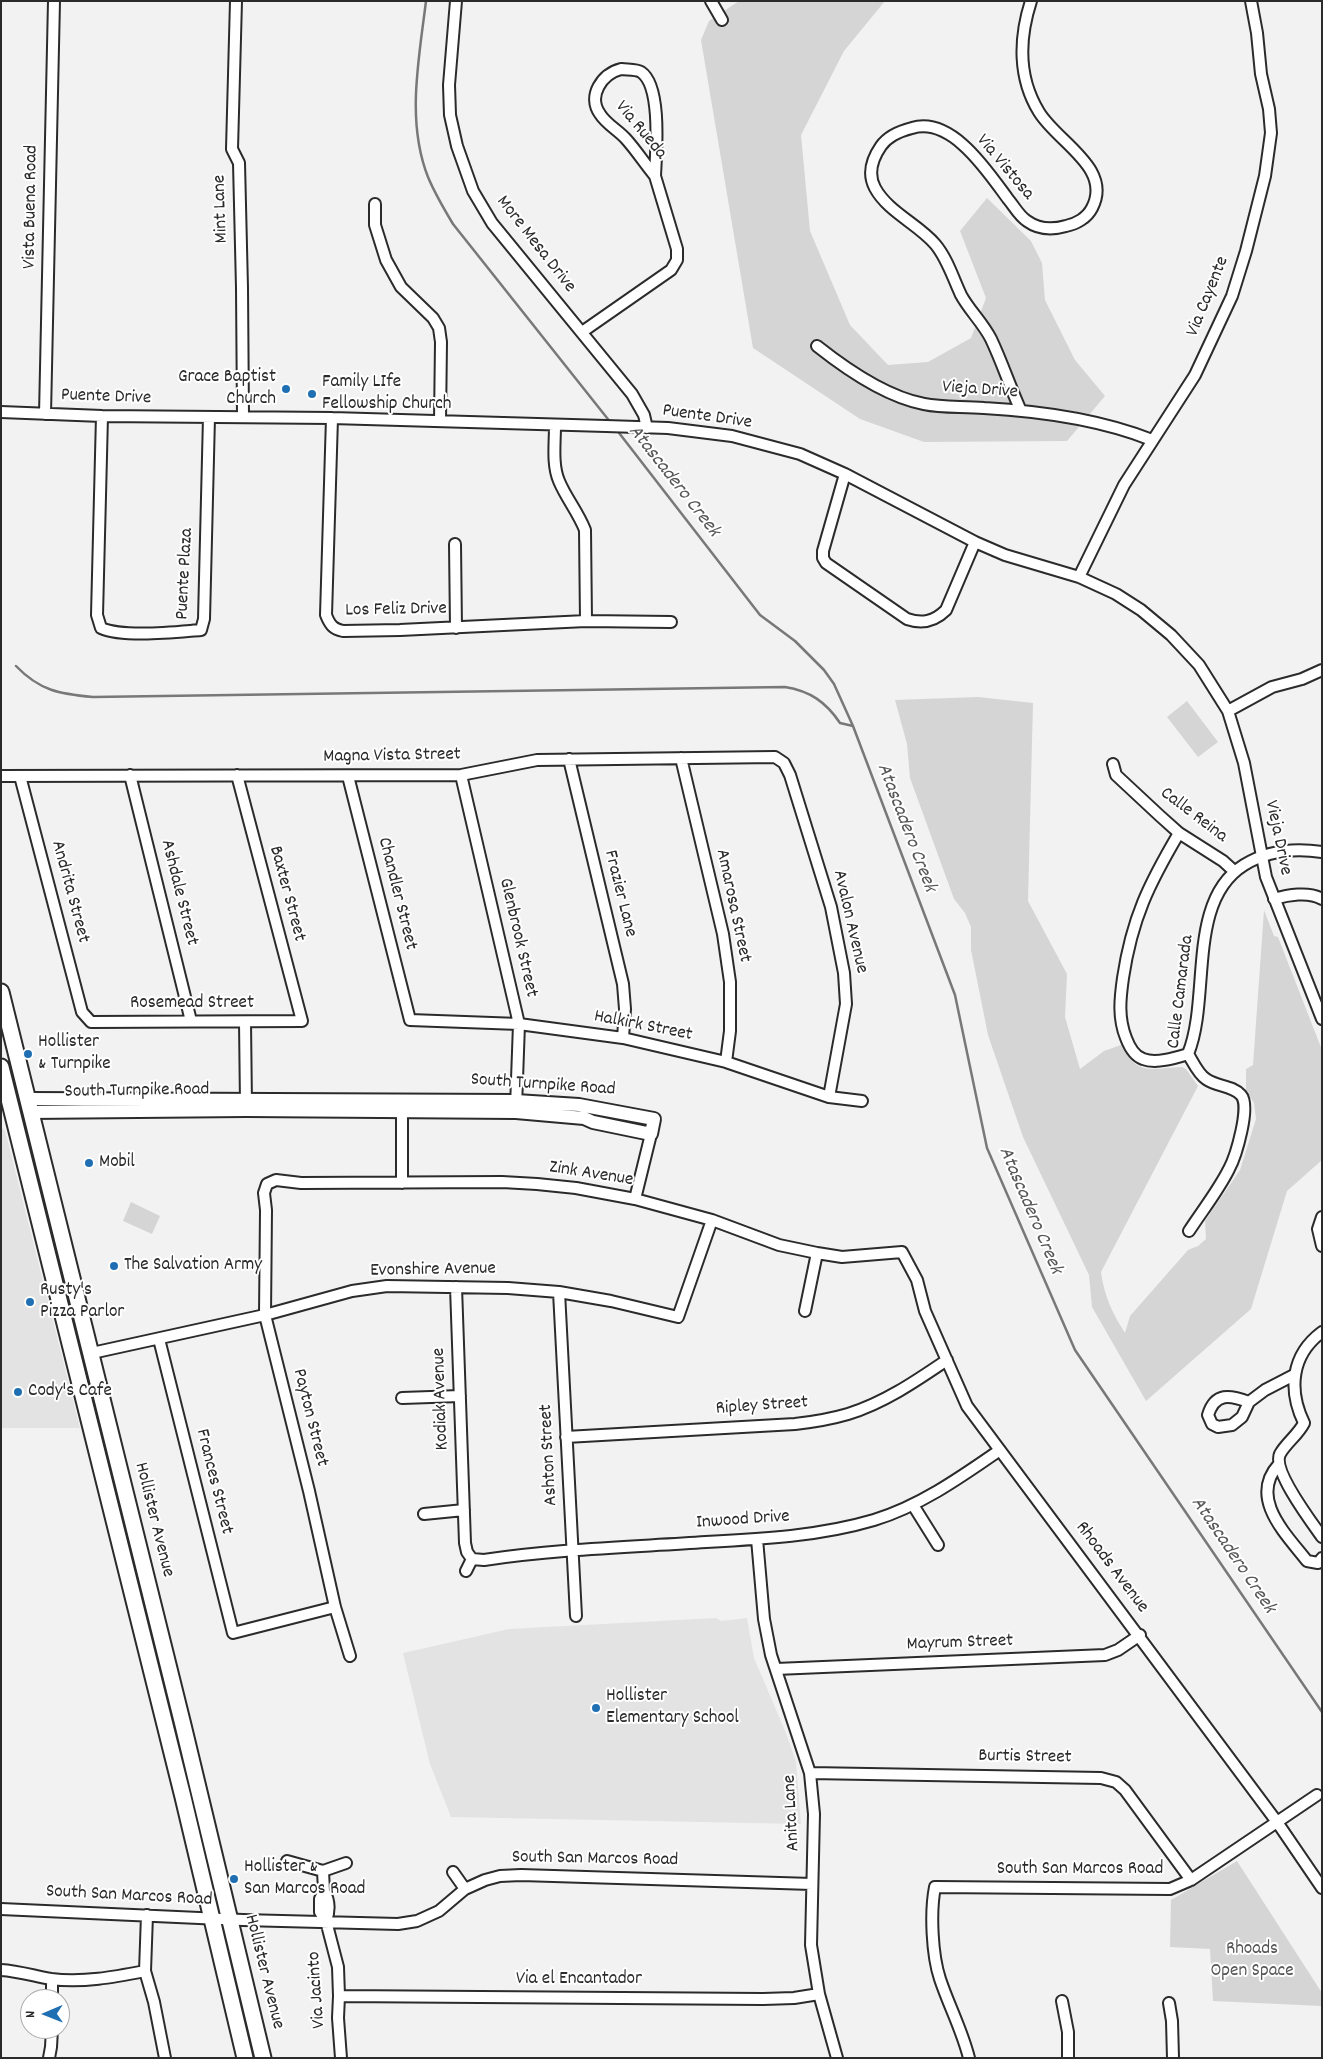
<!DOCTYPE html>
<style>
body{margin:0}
#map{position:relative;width:1323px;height:2059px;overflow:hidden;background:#f2f2f2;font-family:Dekko,sans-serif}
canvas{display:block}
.frame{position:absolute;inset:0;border:2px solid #2b2b2b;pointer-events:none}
.north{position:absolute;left:20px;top:1989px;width:50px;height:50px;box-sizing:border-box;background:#fff;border:1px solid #aaa;border-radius:50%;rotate:269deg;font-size:14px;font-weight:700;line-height:20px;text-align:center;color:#2b2b2b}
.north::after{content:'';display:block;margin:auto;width:18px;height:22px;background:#1f6fb2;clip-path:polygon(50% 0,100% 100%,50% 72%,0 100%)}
</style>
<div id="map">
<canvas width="1323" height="2059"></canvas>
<div class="frame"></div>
<div class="north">N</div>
</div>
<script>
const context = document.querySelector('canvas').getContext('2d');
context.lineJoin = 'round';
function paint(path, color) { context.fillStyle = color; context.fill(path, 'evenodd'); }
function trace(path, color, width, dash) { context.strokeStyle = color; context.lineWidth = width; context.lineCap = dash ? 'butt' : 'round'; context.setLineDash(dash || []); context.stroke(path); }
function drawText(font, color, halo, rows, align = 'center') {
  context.font = font + ' Dekko,sans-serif'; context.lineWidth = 4; context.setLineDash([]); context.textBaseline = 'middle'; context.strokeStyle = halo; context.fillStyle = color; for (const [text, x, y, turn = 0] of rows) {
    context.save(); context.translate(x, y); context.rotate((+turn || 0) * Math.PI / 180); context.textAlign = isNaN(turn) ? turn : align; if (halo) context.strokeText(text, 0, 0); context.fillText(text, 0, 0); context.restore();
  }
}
paint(new Path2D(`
 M1 1128 4 1129 7 1138 80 1428H1Z
 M716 1618 721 1621 747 1618 754 1658 786 1733 796 1762 801 1824 451 1817 430 1764 403 1653 509 1629Z`), '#e3e3e3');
paint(new Path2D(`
 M739 1H885L844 51 801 135 810 231 850 325 888 365 928 362 971 338 986 298 960 231 987 198 1031 241 1042 263 1045 300 1075 360 1105 396 1067 441 924 442 860 419 753 348 701 40 709 21Z
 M978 697 1033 703 1028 901 1067 974 1065 1017 1080 1069 1104 1051 1121 1045C1138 1077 1151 1068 1182 1067L1186 1069 1198 1086 1101 1272C1104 1295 1112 1313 1125 1333L1130 1316 1188 1250 1198 1246 1206 1239 1205 1221 1240 1170 1256 1119 1254 1103 1246 1090V1069L1253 1065 1264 910 1274 936 1278 937 1322 1050V1160L1287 1191 1251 1309 1146 1401 1092 1307 1089 1275 1023 1137 988 1035 971 950V927L965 913 954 899 910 778 907 744 895 700Z
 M1187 701 1218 742 1198 757 1167 717Z
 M131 1202 160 1216 152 1234 123 1221Z
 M1237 1861 1322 1993V2006L1213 2001 1210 1949 1170 1947 1171 1900Z`), '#d5d5d5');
trace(new Path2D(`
 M426 1C419 59 406 121 428 177 435 194 444 209 453 224L611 423
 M616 429 760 615 795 641 824 670 834 684 853 726 955 995 987 1148 1075 1350 1322 1712
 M16 666C40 691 60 694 93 697L785 687C810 691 826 702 840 723L853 726`), '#787878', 2.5);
const minor = new Path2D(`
 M236 1 232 149 239 163 242 288 243 417
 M456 1 449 85 450 115 457 146 473 191 492 223 632 394 644 415 647 428
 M711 1 722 20
 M621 69C627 70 636 69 641 72 662 86 656 153 655 176 645 164 636 150 626 139 618 130 606 124 600 114 587 96 602 74 621 69Z
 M375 204V225L386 260 401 287 433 318 439 328 441 342 440 421
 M582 332 671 270 677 260V249L655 176
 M817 346C846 369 887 397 924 404 943 408 964 406 984 408 1038 411 1102 420 1152 440
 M1021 411C1010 387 1002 362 991 339 983 323 969 310 961 295 953 278 947 258 935 244 918 224 888 212 875 188 867 173 872 159 881 146 888 136 900 131 912 128 952 116 988 172 1008 199 1014 206 1019 216 1027 221 1038 229 1052 230 1066 226 1076 224 1087 218 1092 208 1113 168 1057 142 1039 112 1018 78 1019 38 1031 1
 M1 412 102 416 332 418 606 426 668 428 732 436 800 454 845 474 975 542 1005 555 1079 577 1116 594 1141 610 1171 635 1199 665 1228 711 1244 763 1266 877 1322 1019
 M45 414 54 1
 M102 416 97 615 101 628C124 638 175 632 201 630L204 619 209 417
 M332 418 326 615C330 625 333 629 343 631L400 630 586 621 671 622
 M555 426C555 443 552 465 559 481 566 498 578 512 585 530L586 621
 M845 474 823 551V558L826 563 907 619C922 624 934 622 946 610L975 542
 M455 544 456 628
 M1079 577 1124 485 1195 375 1232 296 1246 251 1265 176 1271 133 1269 109 1261 74 1257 33 1251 1
 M1228 711 1272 687 1302 679 1322 670
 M681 758 723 934 730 982V1031L726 1062
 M569 759 623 984 625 1009 623 1038
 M1113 764 1116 775 1160 816 1179 833 1223 861 1234 871
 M130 775 191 1021
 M461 775 519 1024 516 1107
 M1 776 461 775 537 760 775 757 784 763 790 775 831 907 844 973 846 1004 829 1097
 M20 776 82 1012 91 1022 302 1021 237 775
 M348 776 410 1020 519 1024 623 1038 726 1062 829 1097 862 1101
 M1179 833C1149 884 1132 918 1123 978 1120 999 1118 1018 1126 1038 1129 1046 1134 1056 1143 1059 1156 1064 1175 1058 1188 1054
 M1274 899C1287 895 1309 891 1322 899
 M245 1022 246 1105
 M1188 1054C1211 998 1186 901 1244 865 1268 850 1295 848 1322 852
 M1188 1054C1193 1062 1198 1074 1206 1079 1217 1087 1232 1085 1241 1095 1251 1106 1236 1156 1229 1169 1218 1191 1202 1211 1189 1231
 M402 1105V1183
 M635 1199 651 1134
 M1322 1217 1318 1229 1322 1246
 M456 1287 465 1543 467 1552 472 1559 484 1560C557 1549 632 1547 706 1542 763 1539 820 1536 874 1520 920 1506 961 1477 1000 1450
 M559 1292 576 1616
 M805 1311 817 1253
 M1322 1332C1291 1355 1288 1390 1304 1423 1298 1435 1286 1443 1280 1454 1272 1470 1312 1523 1322 1537
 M159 1339 233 1633 335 1607
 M92 1353 265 1315 352 1291 387 1286 508 1288 559 1292 611 1301 678 1317 712 1220
 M402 1398 460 1396
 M1249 1402C1230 1395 1215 1392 1208 1415L1212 1424 1218 1427 1232 1425 1242 1417 1249 1402 1265 1390 1294 1375
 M566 1437 795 1424C813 1422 831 1419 848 1414 884 1403 916 1381 947 1360
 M1279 1464C1248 1498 1286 1534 1307 1561L1318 1563 1322 1558
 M913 1505 938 1545
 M424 1514 464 1510
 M757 1539 764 1619 771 1655 810 1773 814 1814 811 1945 819 1994 837 2058
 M466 1571 472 1559
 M350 1656 335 1607 309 1491 265 1315 266 1210 264 1193 267 1184 276 1180 301 1183 502 1182 537 1184 576 1188 635 1199 712 1220 779 1245 817 1253 842 1257 902 1252 917 1280 925 1311 967 1406 1277 1822 1322 1888
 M776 1669 1105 1655 1118 1650 1140 1635
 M810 1773 1101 1778 1116 1782 1125 1790 1191 1880
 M287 1861 323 1871
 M453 1872 465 1889
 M324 1891 323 1871 346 1863
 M1 1909 243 1920 398 1924 417 1921 439 1911 465 1889 485 1880 500 1876 521 1875 812 1884
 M147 1915 145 1971 154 2002 165 2058
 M326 1921C330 1910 330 1901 324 1891L320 1899V1912L326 1921 338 1967 339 1996 338 2018 341 2058
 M1 1970C18 1971 34 1976 51 1979 83 1983 114 1977 145 1971
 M339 1996 763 1999 794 1998 819 1994
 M52 1999V1979
 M1062 2001 1068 2032V2058
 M1169 2003 1172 2021 1173 2058
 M49 2058 51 2047 52 2029
 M969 2058C962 2030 949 2006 940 1979 932 1955 930 1912 935 1887L1170 1889 1191 1880 1317 1795`);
const tertiary = new Path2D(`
 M28 1099 516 1101 579 1105 654 1119 651 1134 593 1122 584 1118 516 1112 246 1110 30 1112`);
const secondary = new Path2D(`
 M1 992 183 1725 263 2058
 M1 1067 183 1797 245 2058`);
trace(minor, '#2b2b2b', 14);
trace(tertiary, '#2b2b2b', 16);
trace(secondary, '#2b2b2b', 19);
trace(minor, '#fff', 10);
trace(tertiary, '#fff', 12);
trace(secondary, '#fff', 15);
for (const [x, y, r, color] of [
 [286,389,5,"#1f6fb2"],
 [312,394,5,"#1f6fb2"],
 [28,1054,5,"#1f6fb2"],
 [89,1163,5,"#1f6fb2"],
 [114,1266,5,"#1f6fb2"],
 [30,1302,5,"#1f6fb2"],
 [18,1392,5,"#1f6fb2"],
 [596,1708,5,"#1f6fb2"],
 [234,1879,5,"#1f6fb2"]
]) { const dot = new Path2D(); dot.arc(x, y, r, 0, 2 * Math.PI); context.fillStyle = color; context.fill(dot); trace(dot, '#fff', 2); }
drawText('19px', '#2b2b2b', '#fff', [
 ["Via Rueda",640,131,50],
 ["Via Vistosa",1004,168,50],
 ["Vista Buena Road",32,207,-89],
 ["Mint Lane",222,209,-92],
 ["More Mesa Drive",535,245,52],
 ["Via Cayente",1209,297,-68],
 ["Vieja Drive",980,391,4],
 ["Puente Drive",106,398,2],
 ["Puente Drive",707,418,8],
 ["Puente Plaza",186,574,-87],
 ["Los Feliz Drive",396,611,-1],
 ["Magna Vista Street",392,757,-1],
 ["Calle Reina",1193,816,37],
 ["Vieja Drive",1277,838,78],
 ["Andrita Street",69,892,75],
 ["Ashdale Street",178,893,76],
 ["Baxter Street",286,894,75],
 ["Chandler Street",396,894,76],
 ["Frazier Lane",619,894,76],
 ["Amarosa Street",732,906,78],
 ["Avalon Avenue",849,922,77],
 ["Glenbrook Street",517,938,77],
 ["Calle Camarada",1182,992,-83],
 ["Rosemead Street",192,1004],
 ["Halkirk Street",643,1027,11],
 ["South Turnpike Road",543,1086,4],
 ["South Turnpike Road",137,1092,-1],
 ["Zink Avenue",591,1175,9],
 ["Evonshire Avenue",433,1271,-1],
 ["Kodiak Avenue",442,1399,-92],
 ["Ripley Street",762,1407,-4],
 ["Payton Street",309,1418,76],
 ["Ashton Street",550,1455,-93],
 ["Frances Street",213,1482,76],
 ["Hollister Avenue",153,1520,76],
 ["Inwood Drive",743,1521,-4],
 ["Rhoads Avenue",1111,1568,53],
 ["Mayrum Street",960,1644,-2],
 ["Burtis Street",1025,1758,1],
 ["Anita Lane",793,1813,-93],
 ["South San Marcos Road",595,1860,1],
 ["South San Marcos Road",1080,1870],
 ["South San Marcos Road",129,1897,3],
 ["Hollister Avenue",263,1972,76],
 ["Via el Encantador",579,1980],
 ["Via Jacinto",318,1990,-94]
]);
drawText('19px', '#2b2b2b', '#fff', [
 ["Grace Baptist",276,378,"right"],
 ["Church",276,400,"right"],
 ["Family LIfe",322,383],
 ["Fellowship Church",322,405],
 ["Hollister",38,1043],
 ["& Turnpike",38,1065],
 ["Mobil",99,1163],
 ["The Salvation Army",124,1266],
 ["Rusty's",40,1291],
 ["Pizza Parlor",40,1313],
 ["Cody's Cafe",28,1392],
 ["Hollister",606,1697],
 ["Elementary School",606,1719],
 ["Hollister &",244,1868],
 ["San Marcos Road",244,1890]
], 'left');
drawText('19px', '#565656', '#fff', [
 ["Rhoads",1252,1950],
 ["Open Space",1252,1972]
]);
drawText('italic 20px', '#585858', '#fff', [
 ["Atascadero Creek",673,482,52],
 ["Atascadero Creek",905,828,69],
 ["Atascadero Creek",1029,1211,67],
 ["Atascadero Creek",1232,1556,56]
]);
</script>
